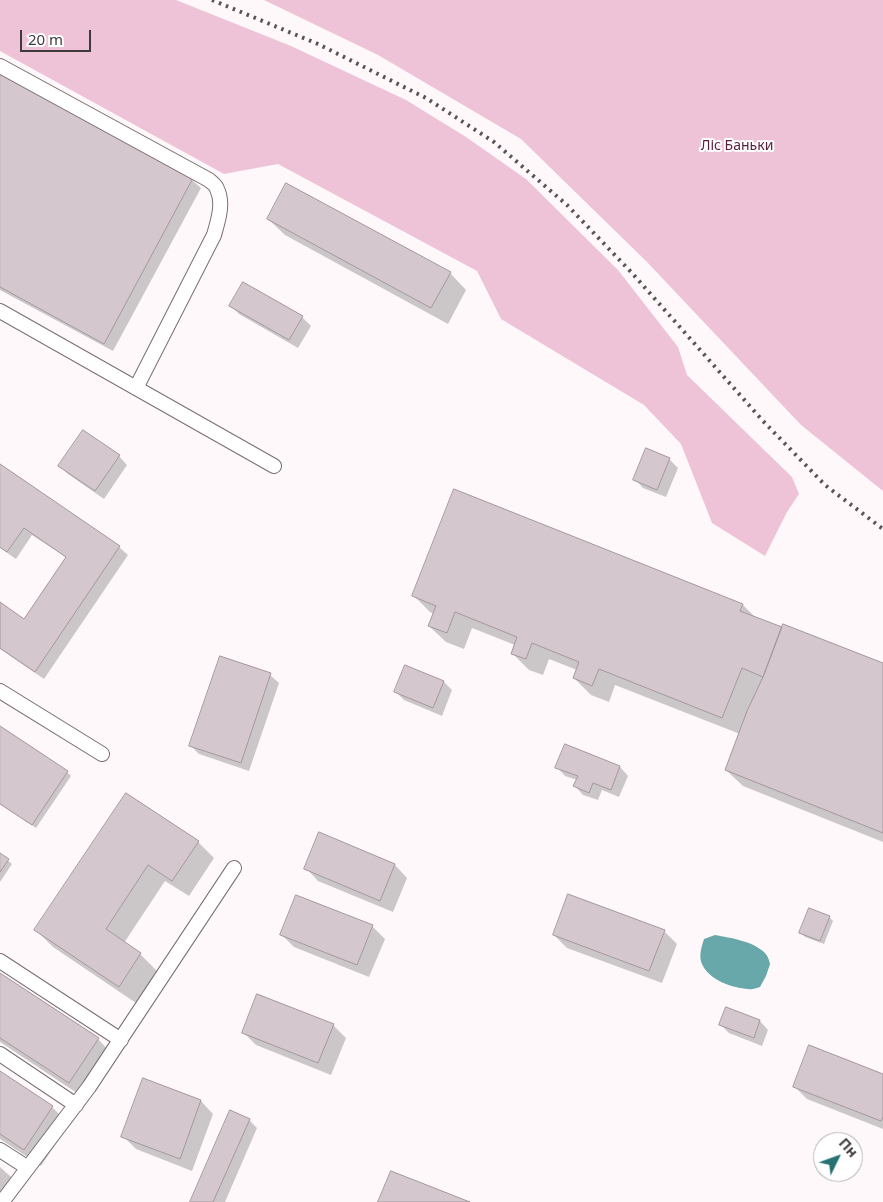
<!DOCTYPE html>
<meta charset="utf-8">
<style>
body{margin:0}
#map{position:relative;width:883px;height:1202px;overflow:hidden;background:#fef8fb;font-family:"Noto Sans",sans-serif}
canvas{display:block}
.north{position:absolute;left:813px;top:1132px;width:50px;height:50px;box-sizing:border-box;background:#fff;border:1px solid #b2b0b1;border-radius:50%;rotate:48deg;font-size:14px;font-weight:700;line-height:20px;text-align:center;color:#3f3a3c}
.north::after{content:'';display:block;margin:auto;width:18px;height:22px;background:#267173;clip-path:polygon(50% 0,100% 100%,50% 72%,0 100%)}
.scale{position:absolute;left:20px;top:30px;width:71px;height:22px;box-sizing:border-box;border:2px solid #3f3a3c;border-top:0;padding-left:6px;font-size:15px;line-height:18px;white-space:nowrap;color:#3f3a3c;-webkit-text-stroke:4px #fff;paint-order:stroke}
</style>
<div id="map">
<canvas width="883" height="1202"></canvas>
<div class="north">Пн</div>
<div class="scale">20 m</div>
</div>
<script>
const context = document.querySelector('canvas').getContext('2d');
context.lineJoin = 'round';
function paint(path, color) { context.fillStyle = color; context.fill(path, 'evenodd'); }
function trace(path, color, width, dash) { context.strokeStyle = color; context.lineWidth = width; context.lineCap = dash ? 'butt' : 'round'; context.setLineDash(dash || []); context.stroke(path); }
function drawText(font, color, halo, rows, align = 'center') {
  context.font = font + ' "Noto Sans",sans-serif'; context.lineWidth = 4; context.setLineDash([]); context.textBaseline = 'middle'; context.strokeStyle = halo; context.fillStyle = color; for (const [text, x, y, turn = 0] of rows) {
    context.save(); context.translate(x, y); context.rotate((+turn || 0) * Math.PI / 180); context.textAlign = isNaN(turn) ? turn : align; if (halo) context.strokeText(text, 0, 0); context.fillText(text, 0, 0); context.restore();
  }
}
paint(new Path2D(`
 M0 0H176L291 46 406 100 466 137 526 179 618 270 678 347 687 375 792 477 799 494 787 512 765 556 712 523 681 444 644 405 501 319 477 271 278 164 224 174 0 51Z
 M264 0H883V491L801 425 647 262 521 139 378 55Z`), '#eec3d8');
paint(new Path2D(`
 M715 935C731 938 753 941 765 953 768 956 769 960 770 964L766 976 760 987C756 988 752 990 748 989 733 988 711 981 703 966 698 958 701 948 704 939Z`), '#68a8aa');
paint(new Path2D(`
 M0 75 192 180 201 188 113 351 0 290Z
 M268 219 450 273 466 290 448 324 285 235Z
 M231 306 302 317 311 326 298 348 239 314Z
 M119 456 127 465 104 499 68 474 60 466Z
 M669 459 678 468 666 497 643 488 635 479Z
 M0 466 119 547 128 555 44 679 0 649V604L25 620 67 558 32 535 16 559 0 548Z
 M414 596 743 605 756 618 883 665V842L743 786 726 770 740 734 615 685 609 702 591 695 574 678 577 670 549 659 543 675 529 670 512 653 515 645 472 628 464 649 446 642 429 626 434 614 430 612Z
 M406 667 444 682 452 690 442 716 404 700 396 692Z
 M270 675 279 683 249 771 199 754 191 746Z
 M0 727 67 772 71 776 36 828 0 804Z
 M557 767H620L628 776 619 797 602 790 598 800 583 795 575 786 577 780 565 776Z
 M127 794 198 842 214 858 189 896 165 881 124 943 140 954 157 971 136 1003 53 947 36 930Z
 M320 834 395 865 407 878 393 912 318 881 306 868Z
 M0 854 12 864 0 882Z
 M829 917 833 921 824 944 805 937 801 933Z
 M372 926 385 939 369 977 294 947 282 935Z
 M664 931 677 944 662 983 567 948 554 935Z
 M0 975 98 1039 114 1056 86 1099 0 1042Z
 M727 1008 760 1021 768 1030 762 1046 729 1033 721 1025Z
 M333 1025 346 1038 331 1075 256 1045 244 1033Z
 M0 1073 52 1107 69 1124 41 1166 0 1139Z
 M883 1075V1129L807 1099 794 1086Z
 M144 1080 201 1101 213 1114 192 1171 136 1149 123 1136Z
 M249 1120 257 1128 225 1202H192Z
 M0 1167 21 1186 0 1202Z`), '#0003');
const building = new Path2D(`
 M0 74 193 178 104 344 0 287Z
 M286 183 451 272 431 308 267 219Z
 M243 282 303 316 289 340 229 306Z
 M83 430 120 455 95 491 58 466Z
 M646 448 670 458 657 490 633 480Z
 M0 464 120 546 35 672 0 648V602L24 619 66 557 24 528 7 552 0 547Z
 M454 489 743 604 740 611 782 627 763 677 742 668 722 718 599 669 592 686 573 678 579 662 532 643 526 659 511 654 517 637 455 612 447 633 428 626 436 606 412 596Z
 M783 624 883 663V833L725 770 747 711 763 677Z
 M220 656 271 673 241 763 189 746Z
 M405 665 444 681 433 708 394 692Z
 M0 726 68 771 32 825 0 804Z
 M565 744 620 766 611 790 593 783 589 793 573 786 578 776 555 768Z
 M126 793 199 841 172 881 148 865 106 929 141 953 119 987 34 930Z
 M319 832 395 864 380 901 304 869Z
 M0 853 9 859 0 872Z
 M568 894 665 930 649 971 553 935Z
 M296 895 373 925 357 965 280 935Z
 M809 908 830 916 820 941 799 933Z
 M0 973 99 1038 69 1083 0 1038Z
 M257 994 334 1024 318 1063 242 1033Z
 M726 1007 760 1020 754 1038 719 1025Z
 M809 1045 883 1074V1117L881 1121 793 1087Z
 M0 1071 53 1106 24 1150 0 1134Z
 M143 1078 201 1100 180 1159 121 1137Z
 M230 1110 250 1119 213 1202H190Z
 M391 1171 470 1202H378Z`);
paint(building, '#d4c7cd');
trace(building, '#a4979d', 1);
const service = new Path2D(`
 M0 66 209 180C212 183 216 185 217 189 224 203 218 221 214 235L136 388
 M0 311 274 466
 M0 691 102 754
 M0 961 121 1040
 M0 1054 76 1105
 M0 1150 28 1168
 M2 1202 89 1087 234 868`);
trace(service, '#796d72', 16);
trace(service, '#fff', 14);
trace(new Path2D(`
 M212 0 318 44 426 98 494 142 567 205 632 273 763 421 825 485 883 529`), '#585355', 4, [2.5, 5]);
drawText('14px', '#591e40', '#fff', [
 ["Ліс Баньки",737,146]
]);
</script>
